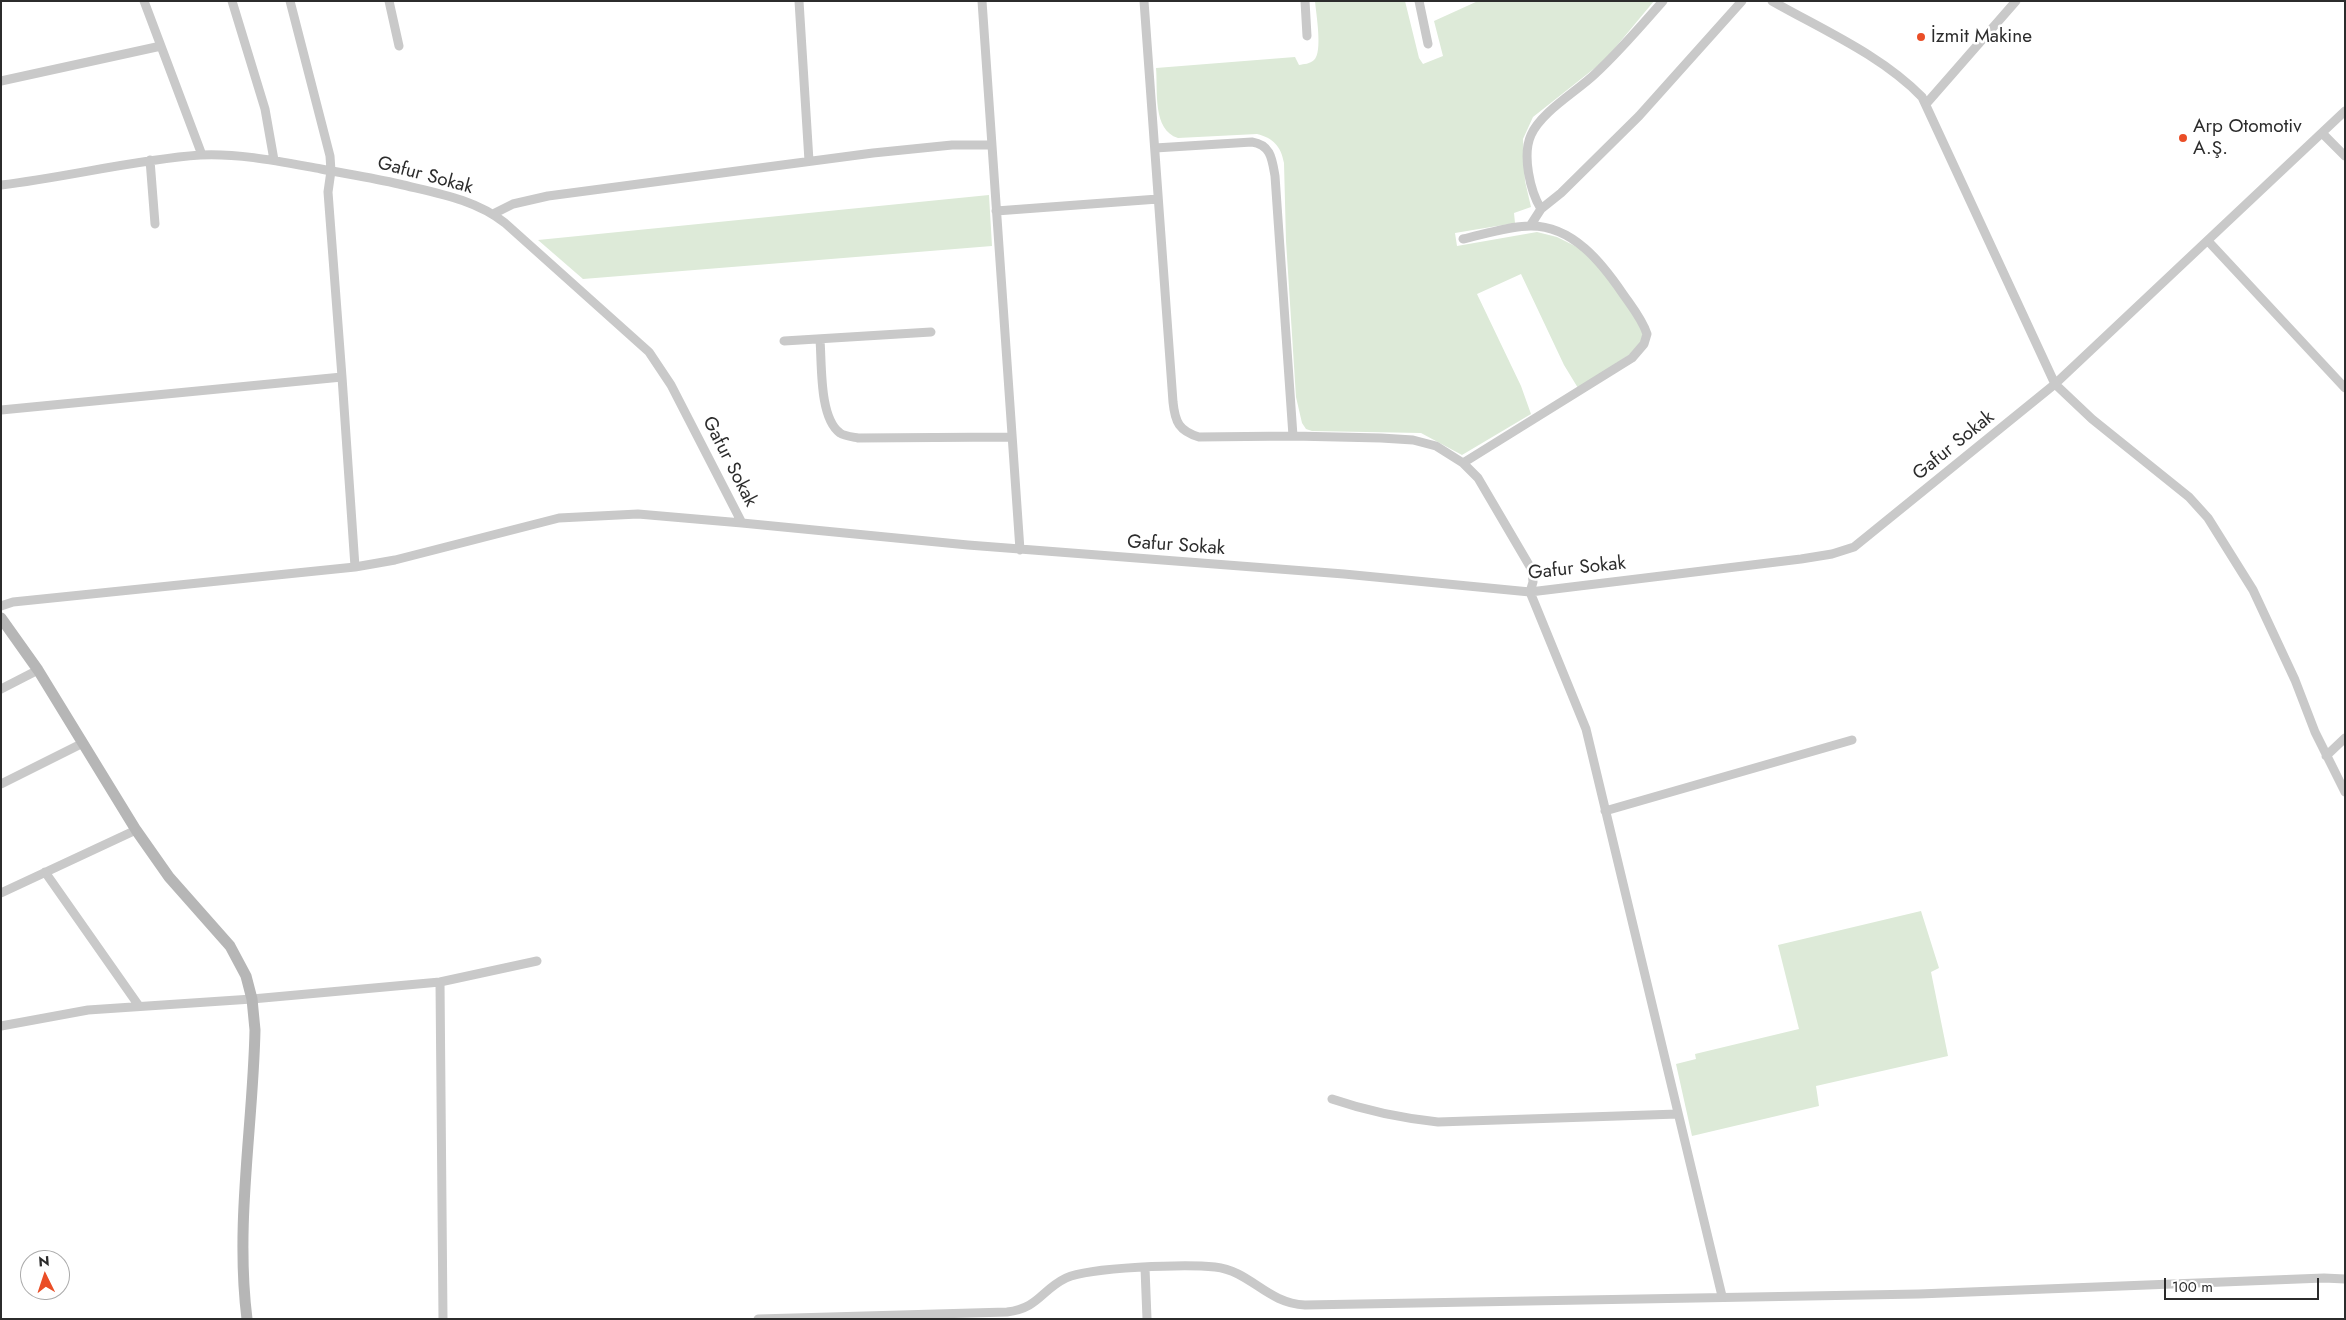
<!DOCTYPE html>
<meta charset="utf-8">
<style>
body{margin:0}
#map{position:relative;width:2346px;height:1320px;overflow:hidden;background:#fff;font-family:Jost,sans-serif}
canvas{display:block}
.frame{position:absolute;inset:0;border:2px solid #2c2c2c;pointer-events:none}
.north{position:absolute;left:20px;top:1250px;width:50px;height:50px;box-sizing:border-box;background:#fff;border:1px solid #ababab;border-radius:50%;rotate:356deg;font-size:14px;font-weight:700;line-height:20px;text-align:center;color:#2c2c2c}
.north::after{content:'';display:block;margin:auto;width:18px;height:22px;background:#ea4e27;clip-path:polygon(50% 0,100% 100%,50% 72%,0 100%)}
.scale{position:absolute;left:2164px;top:1278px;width:155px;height:22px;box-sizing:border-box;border:2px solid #2c2c2c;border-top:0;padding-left:6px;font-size:15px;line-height:18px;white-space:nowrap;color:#2c2c2c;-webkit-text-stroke:4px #fff;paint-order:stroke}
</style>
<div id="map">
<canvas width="2346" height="1320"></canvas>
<div class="frame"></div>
<div class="north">N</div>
<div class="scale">100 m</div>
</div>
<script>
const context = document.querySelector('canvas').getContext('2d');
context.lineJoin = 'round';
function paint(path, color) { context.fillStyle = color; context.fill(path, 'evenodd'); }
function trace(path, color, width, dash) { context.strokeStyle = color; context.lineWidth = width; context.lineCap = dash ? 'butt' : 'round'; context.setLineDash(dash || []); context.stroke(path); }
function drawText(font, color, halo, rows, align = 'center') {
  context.font = font + ' Jost,sans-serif'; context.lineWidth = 5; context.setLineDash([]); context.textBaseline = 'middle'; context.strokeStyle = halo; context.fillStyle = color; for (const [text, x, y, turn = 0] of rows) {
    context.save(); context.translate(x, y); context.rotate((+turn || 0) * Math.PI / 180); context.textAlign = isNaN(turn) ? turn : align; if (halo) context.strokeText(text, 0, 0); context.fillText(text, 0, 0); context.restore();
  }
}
paint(new Path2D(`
 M1315 1H1405L1419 58 1423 64 1443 56 1434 21 1478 1H1654L1605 60 1533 117 1523 139 1525 181 1531 207 1514 213 1515 223 1455 233 1457 246 1537 232 1557 237 1579 248 1602 270 1639 320 1644 335 1638 349 1578 388 1564 365 1521 274 1477 294 1521 386 1531 414 1462 455 1421 433 1312 431 1306 429 1302 423 1296 397 1286 241 1284 163C1281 146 1273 138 1257 134L1178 138C1152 130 1158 90 1156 68L1295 57 1299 65C1304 64 1310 64 1314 60 1323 52 1316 14 1315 1Z
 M989 195 992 246 583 279 538 240Z
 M1921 911 1939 968 1931 972 1948 1056 1816 1086 1819 1106 1692 1136 1676 1064 1696 1059 1695 1054 1799 1029 1778 945Z`), '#ddead8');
trace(new Path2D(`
 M144 1 202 155
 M232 1 265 109 274 160
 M290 1 330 156 331 171 328 192 342 377
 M389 1 399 46
 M799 1 809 161
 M982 1 1020 550
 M1144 1 1173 402C1175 422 1179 431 1199 437L1293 436 1381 438 1413 440 1436 446 1463 463 1478 478 1532 570 1533 582 1530 592 1586 729 1722 1296
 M1305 1 1307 36
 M1419 1 1428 44
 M1772 1C1823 30 1881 55 1922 97L2055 384 2092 419 2189 497 2208 518 2253 590 2295 680 2315 732 2345 792
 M1 81 161 46
 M1926 104 2016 1
 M2322 133 2345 156
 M1155 148 1252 142C1271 145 1272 159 1275 176L1293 436
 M150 160 155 224
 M1 185C68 177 133 160 200 155 240 153 282 162 321 169 347 174 373 178 399 184 436 193 475 199 505 223L649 352 671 385 742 523 968 545 1344 574 1530 592 1801 559 1832 554 1854 547 2055 384 2345 111
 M1541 209C1530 191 1522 155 1531 135 1541 112 1576 92 1595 74 1619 52 1641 26 1663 1
 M996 211 1158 199
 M493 214 513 204 548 196 873 153 952 145H992
 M1530 226 1541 209 1561 193 1639 116 1742 1
 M2208 241 2345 388
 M820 340C822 364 819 418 840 433 844 436 853 437 858 438L1012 437
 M784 341 931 332
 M1 410 342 377 355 567 395 560 559 518 638 514 742 523
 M1463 463 1632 358 1644 344 1647 334C1642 319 1632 307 1623 294 1602 263 1573 226 1531 226 1509 226 1485 234 1463 239
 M1 606 13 602 355 567
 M1 689 38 670
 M2326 756 2345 738
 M1 784 83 743
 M1605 811 1852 740
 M45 872 139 1006
 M1 893 136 830
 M440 982 443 1319
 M1 1026 88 1010 252 999 440 982 537 961
 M1332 1099C1367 1111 1401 1118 1438 1122L1678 1114
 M1145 1268 1147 1319
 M758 1319 1007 1312C1039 1308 1041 1290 1066 1278 1090 1267 1186 1264 1215 1267 1251 1271 1266 1303 1305 1305L1919 1294 2324 1278 2345 1279`), '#c9c9c9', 9);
trace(new Path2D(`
 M1 618 38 670 136 830 169 877 230 946 246 976 252 999 255 1030C253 1126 235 1223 247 1319`), '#b6b6b6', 11);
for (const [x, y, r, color] of [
 [1921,37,5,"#ea4e27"],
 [2183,138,5,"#ea4e27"]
]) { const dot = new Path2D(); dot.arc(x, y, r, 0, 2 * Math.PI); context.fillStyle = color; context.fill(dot); trace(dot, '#fff', 2); }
drawText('19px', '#2c2c2c', '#fff', [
 ["İzmit Makine",1931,37],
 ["Arp Otomotiv",2193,127],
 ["A.Ş.",2193,149]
], 'left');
drawText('19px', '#2c2c2c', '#fff', [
 ["Gafur Sokak",425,176,15],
 ["Gafur Sokak",1954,446,-39],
 ["Gafur Sokak",729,462,63],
 ["Gafur Sokak",1176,546,4],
 ["Gafur Sokak",1577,569,-6]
]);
</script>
